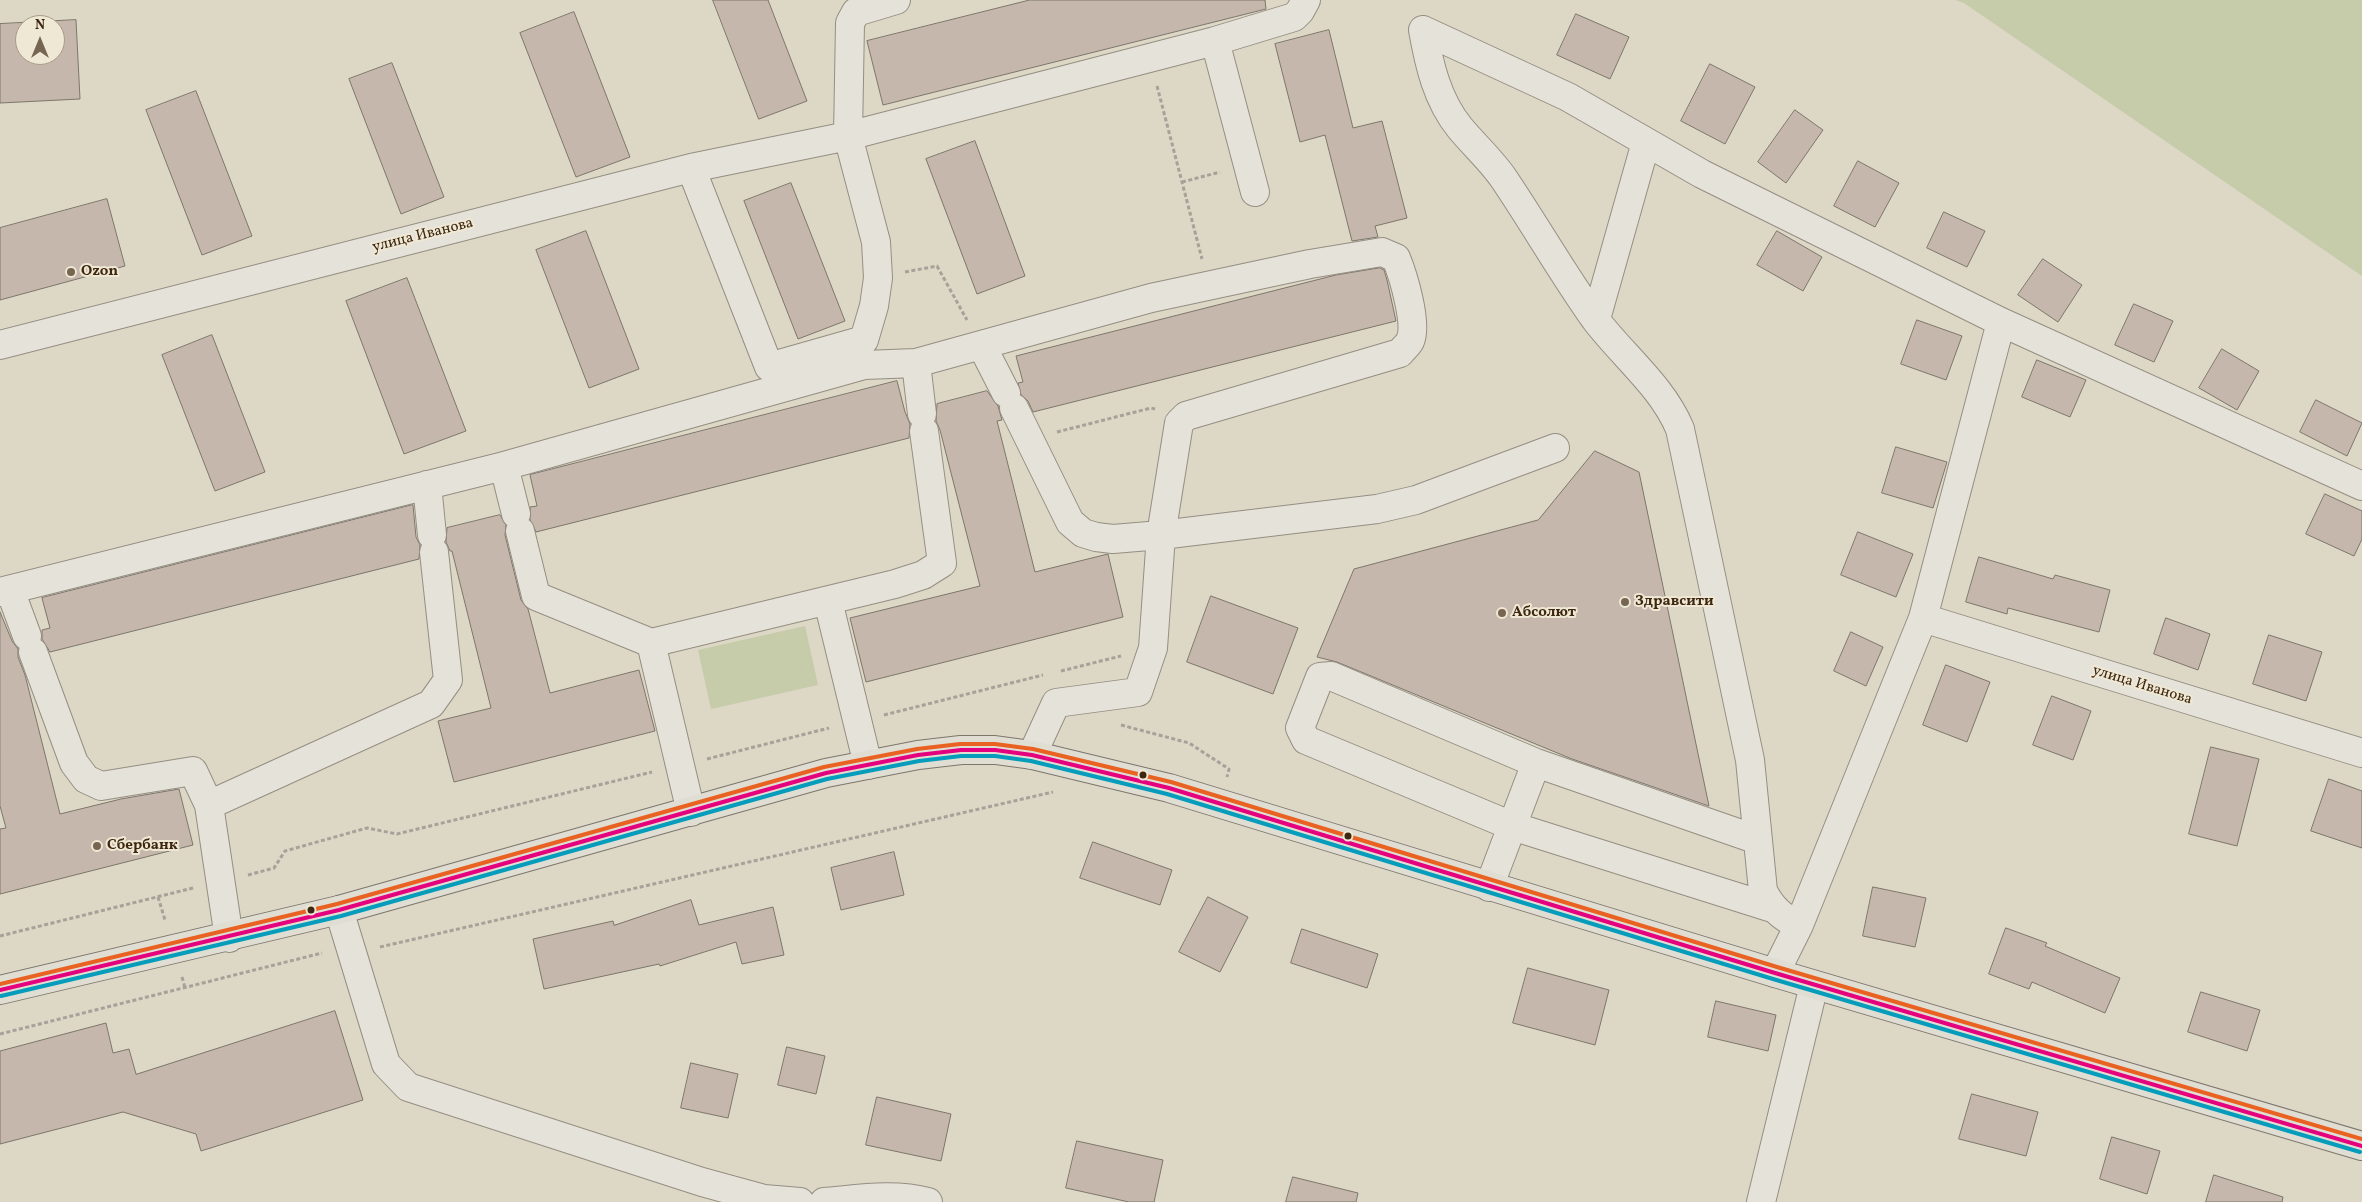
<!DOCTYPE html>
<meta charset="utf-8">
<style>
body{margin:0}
#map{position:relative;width:2362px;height:1202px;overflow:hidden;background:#ddd7c6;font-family:Vollkorn,serif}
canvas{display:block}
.north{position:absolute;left:15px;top:15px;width:50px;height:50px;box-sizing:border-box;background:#efe8d4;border:1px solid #a89b86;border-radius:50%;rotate:0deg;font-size:14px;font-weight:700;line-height:20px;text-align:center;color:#3e2711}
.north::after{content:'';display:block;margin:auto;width:18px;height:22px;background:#766550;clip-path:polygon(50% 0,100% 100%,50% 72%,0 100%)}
</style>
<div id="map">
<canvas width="2362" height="1202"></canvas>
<div class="north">N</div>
</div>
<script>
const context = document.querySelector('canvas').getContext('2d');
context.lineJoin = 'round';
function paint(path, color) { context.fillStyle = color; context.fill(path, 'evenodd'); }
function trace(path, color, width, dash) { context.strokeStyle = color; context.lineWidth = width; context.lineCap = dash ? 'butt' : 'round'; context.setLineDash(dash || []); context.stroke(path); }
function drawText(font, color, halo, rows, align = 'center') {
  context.font = font + ' Vollkorn,serif'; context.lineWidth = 4; context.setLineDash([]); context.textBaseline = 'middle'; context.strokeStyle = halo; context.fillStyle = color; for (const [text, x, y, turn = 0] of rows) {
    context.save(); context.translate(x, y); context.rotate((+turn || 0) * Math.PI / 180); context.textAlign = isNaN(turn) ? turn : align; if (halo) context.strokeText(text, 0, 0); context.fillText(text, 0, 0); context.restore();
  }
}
paint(new Path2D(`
 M1955 0H2362V276L1964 3Z
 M805 626 818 685 711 709 698 650Z`), '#c6cbaa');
const building = new Path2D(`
 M713 0H768L807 101 759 119Z
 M1030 0H1265L1266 9 883 105 867 41Z
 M574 12 630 157 576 177 520 33Z
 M1576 14 1629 37 1610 79 1557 55Z
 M76 20 80 99 0 103V24ZM25 25H55V55H25Z
 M1329 30 1353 128 1382 121 1407 218 1375 226 1378 237 1352 241 1325 135 1300 142 1275 44Z
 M392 63 444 197 401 214 349 79Z
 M1710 64 1755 87 1725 144 1681 121Z
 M196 91 252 236 202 255 146 110Z
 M1795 110 1823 130 1786 183 1758 162Z
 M975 141 1025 276 977 294 926 159Z
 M1858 161 1899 183 1875 227 1834 206Z
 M791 183 845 321 798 339 744 201Z
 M107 199 125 266 0 300V228Z
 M1944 212 1985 231 1967 267 1927 248Z
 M586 231 639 369 589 388 536 250Z
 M1777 231 1822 257 1803 291 1757 265Z
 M2043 259 2082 285 2058 322 2018 295Z
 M1380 268 1384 270 1387 280 1396 321 1033 412 1028 401 1021 395 1018 383 1023 382 1016 356 1336 275Z
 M407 278 466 431 404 454 346 301Z
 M2134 304 2173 321 2154 362 2115 345Z
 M1917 320 1962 336 1946 380 1901 364Z
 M212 335 265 472 215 491 162 355Z
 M2222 349 2259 371 2237 410 2199 388Z
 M2037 360 2086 380 2070 417 2022 397Z
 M897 381 905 412 910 424 909 438 536 532 530 520V507L537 506 530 475Z
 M987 391 998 406 1002 420 997 421 1035 572 1108 554 1123 617 866 682 850 618 980 586 940 430 936 421 937 404Z
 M2316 400 2362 423 2347 456 2300 432Z
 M1896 447 1947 462 1933 508 1882 493Z
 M1595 451 1639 472 1709 806 1572 759 1337 662 1317 657 1354 569 1538 520Z
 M2325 494 2362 511V539L2354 556 2306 534Z
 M413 505 416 537 420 545 419 559 50 652 42 639V630L50 628 42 598Z
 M500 515 506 525 505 535 521 600 528 609 550 693 639 670 655 731 454 782 438 721 491 708 452 551H450L446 542 447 528Z
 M1858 532 1913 554 1896 597 1841 575Z
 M1979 557 2053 579 2055 575 2110 590 2099 632 2008 608 2007 614 1966 602Z
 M1211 596 1298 628 1273 694 1187 662Z
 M0 612 12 641 18 649V657L25 675 60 814 121 799 179 789 193 845 0 894V829L6 828 0 806Z
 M2166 618 2210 634 2198 670 2154 654Z
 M1851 632 1883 647 1866 686 1834 671Z
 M2269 635 2322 652 2306 701 2253 684Z
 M1946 665 1990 682 1967 742 1923 725Z
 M2052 696 2091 711 2073 760 2033 745Z
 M2211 747 2259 759 2237 846 2189 834Z
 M2329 779 2362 791V848L2311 831Z
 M1093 842 1172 870 1160 905 1080 878Z
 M894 852 904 895 841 910 831 868Z
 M1873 887 1926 898 1915 947 1863 936Z
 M1208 897 1248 917 1220 972 1179 952Z
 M691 900 699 925 773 907 784 955 742 964 736 942 660 966 659 964 544 989 533 939 613 921 614 925Z
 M2006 928 2047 943 2045 946 2120 978 2105 1013 2032 982 2029 989 1989 974Z
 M1302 929 1378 954 1367 988 1291 963Z
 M1528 968 1609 990 1595 1045 1513 1023Z
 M2201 992 2260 1010 2247 1051 2188 1032Z
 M1716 1001 1776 1015 1768 1051 1708 1037Z
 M335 1011 363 1100 201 1151 196 1134 123 1112 0 1144V1051L106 1023 113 1053 129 1049 136 1074Z
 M787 1047 825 1056 816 1094 778 1085Z
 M691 1063 738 1074 728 1118 681 1108Z
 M1972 1094 2038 1112 2026 1156 1959 1139Z
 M877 1097 951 1114 941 1161 866 1145Z
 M2112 1137 2160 1151 2147 1194 2100 1179Z
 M1077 1141 1163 1160 1154 1202H1129L1066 1188Z
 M2214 1175 2283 1197 2282 1202H2206Z
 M1293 1177 1358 1193 1356 1202H1286Z`);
paint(building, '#c6b7ac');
trace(building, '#7d766b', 1);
const minor = new Path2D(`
 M1423 30 1568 97 1702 174 2001 322 2362 486
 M1423 30C1429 64 1437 100 1460 128 1474 145 1492 161 1504 179 1535 225 1563 274 1595 319 1623 356 1662 386 1680 429L1750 760 1763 891C1772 908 1781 917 1799 925
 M1215 41 1294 17 1300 11 1306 0
 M691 168 769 367 864 340 874 306 878 278 876 242 848 136 850 23 856 12 896 0
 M1596 319 1646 142
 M0 345 691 168 848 136 1215 41 1255 192
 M982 346 1006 393
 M916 363 922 414
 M1014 408 1070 522 1083 533 1096 537 1113 539 1161 535 1377 509 1416 500 1555 448
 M504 466 516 514
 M427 485 432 535
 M520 531 536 596 651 643 691 812
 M10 590 27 636
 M0 592 504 466 864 365 916 363 1151 298 1310 264 1382 252 1396 258C1403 275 1418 324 1410 341 1408 345 1403 349 1400 353L1186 416 1179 423 1161 535 1153 648 1138 692 1056 703 1032 755
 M828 601 868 765
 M1923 618 2362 753
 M651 643 895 584 923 575 942 563 924 431
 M33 652 74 763 86 779 101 786 193 771 209 805 229 938
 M1536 763 1331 676 1320 677 1300 728 1306 740 1512 826 1772 908
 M209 805 431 704 448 680 434 552
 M1489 887 1536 763 1758 840
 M339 910 386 1064 408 1087 702 1182 764 1199 800 1202
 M1775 973 1799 925 1923 618 2001 322
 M824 1202C859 1199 894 1193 928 1202
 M1761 1202 1814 985`);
const major = new Path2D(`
 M0 990 339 910 826 773 918 755 961 750H995L1032 755 1169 788 1775 973 2362 1146`);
trace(minor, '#958e82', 30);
trace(major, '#7d766b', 30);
trace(new Path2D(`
 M1157 86 1202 259
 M1182 182 1220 172
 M905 272 937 266 967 320
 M1057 432 1151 408 1155 409
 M1061 671 1121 656
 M884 715 1043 675
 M1121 725 1189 743 1229 769 1227 777
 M707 759 829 728
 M248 875 274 868 285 851 367 828 397 834 652 772
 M158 897 165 920
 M0 936 193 888
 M380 947 1053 792
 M182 977 185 988
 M0 1034 322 953`), '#a7a199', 3, [4, 2.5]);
trace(minor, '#e5e2da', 28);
trace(major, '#e0ddd3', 28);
trace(new Path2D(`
 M0 990 339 910 826 773 918 755 961 750H995L1032 755 1169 788 1775 973 2362 1146`), '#e5007d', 4);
trace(new Path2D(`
 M1 996 341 916 827 779 919 761 961 756H995L1031 761 1167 794 1773 979 2360 1152`), '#069cbb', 4);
trace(new Path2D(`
 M0 984 337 904 824 767 917 749 960 744H995L1033 749 1171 782 1777 967 2362 1139`), '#e96221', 4);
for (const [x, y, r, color] of [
 [71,272,5,"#766550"],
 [1625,602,5,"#766550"],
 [1502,613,5,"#766550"],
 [1143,775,4.5,"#3e2711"],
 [1348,836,4.5,"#3e2711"],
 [97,846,5,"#766550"],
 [311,910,4.5,"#3e2711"]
]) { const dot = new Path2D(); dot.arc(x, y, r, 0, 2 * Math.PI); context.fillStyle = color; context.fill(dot); trace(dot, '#efe8d4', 2); }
drawText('15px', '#3e2711', '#efe8d4', [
 ["улица Иванова",423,236,-14],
 ["улица Иванова",2142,686,17]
]);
drawText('bold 15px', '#3e2711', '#efe8d4', [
 ["Ozon",81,272],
 ["Здравсити",1635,602],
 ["Абсолют",1512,613],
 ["Сбербанк",107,846]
], 'left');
</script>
